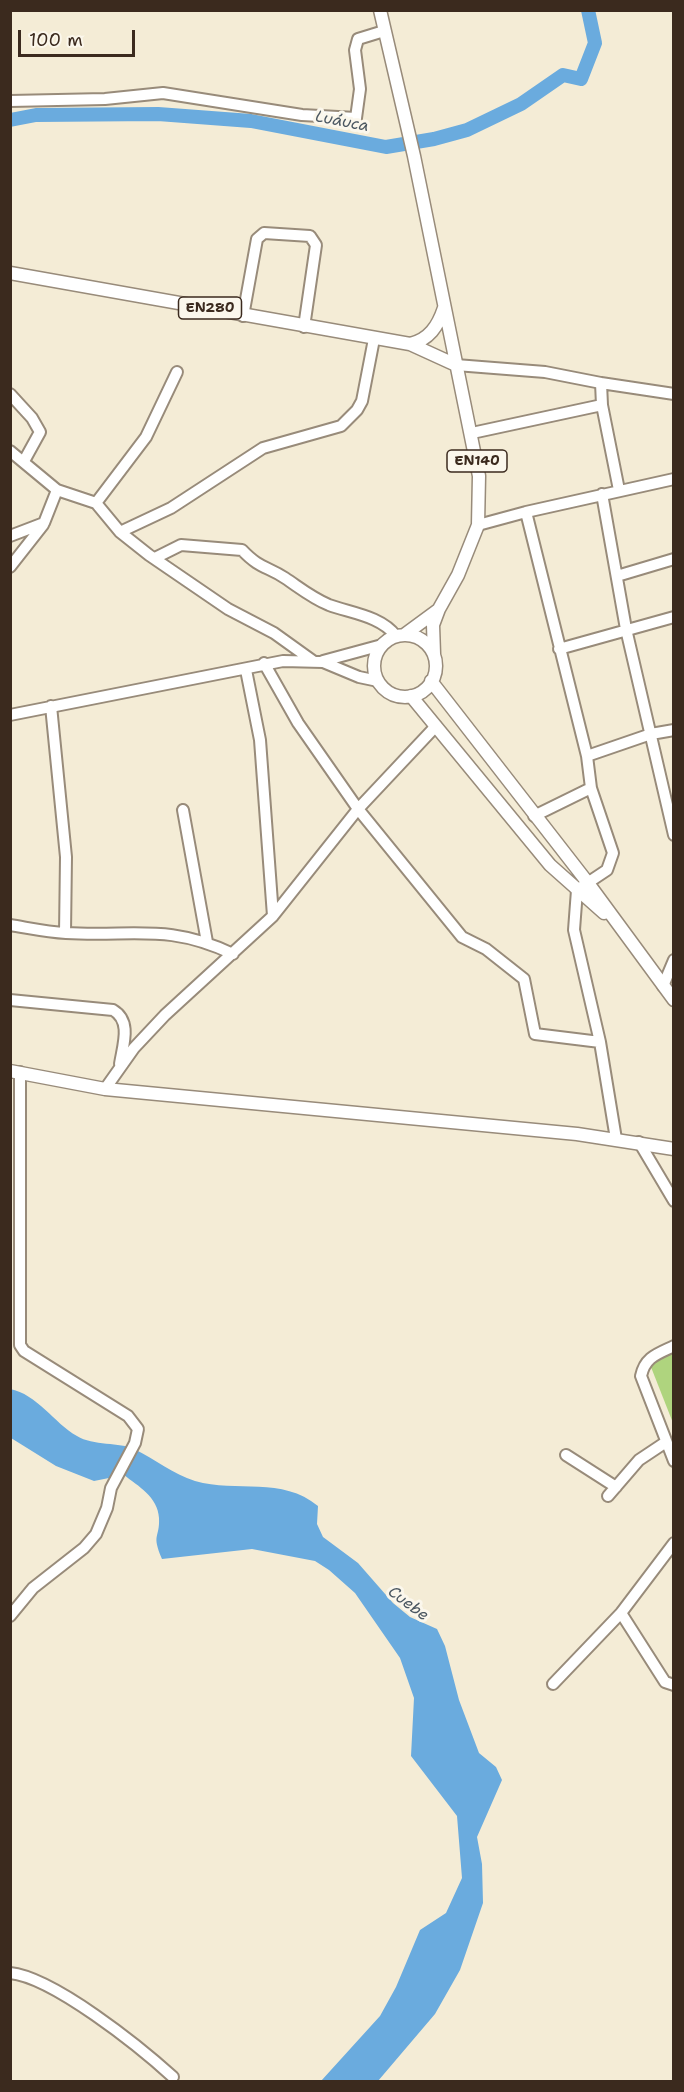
<!DOCTYPE html>
<meta charset="utf-8">
<style>
body{margin:0}
#map{position:relative;width:684px;height:2092px;overflow:hidden;background:#f4ecd6;font-family:"Shantell Sans",sans-serif}
canvas{display:block}
.frame{position:absolute;inset:0;border:12px solid #3b2a1e;pointer-events:none}
.scale{position:absolute;left:18px;top:30px;width:117px;height:27px;box-sizing:border-box;border:3px solid #3b2a1e;border-top:0;padding-left:8px;font-size:18px;line-height:21px;white-space:nowrap;color:#3b2a1e;-webkit-text-stroke:4px #fbf7ec;paint-order:stroke}
</style>
<div id="map">
<canvas width="684" height="2092"></canvas>
<div class="frame"></div>
<div class="scale">100 m</div>
</div>
<script>
const context = document.querySelector('canvas').getContext('2d');
context.lineJoin = 'round';
function paint(path, color) { context.fillStyle = color; context.fill(path, 'evenodd'); }
function trace(path, color, width, dash) { context.strokeStyle = color; context.lineWidth = width; context.lineCap = dash ? 'butt' : 'round'; context.setLineDash(dash || []); context.stroke(path); }
function drawText(font, color, halo, rows, align = 'center') {
  context.font = font + ' "Shantell Sans",sans-serif'; context.lineWidth = 6; context.setLineDash([]); context.textBaseline = 'middle'; context.strokeStyle = halo; context.fillStyle = color; for (const [text, x, y, turn = 0] of rows) {
    context.save(); context.translate(x, y); context.rotate((+turn || 0) * Math.PI / 180); context.textAlign = isNaN(turn) ? turn : align; if (halo) context.strokeText(text, 0, 0); context.fillText(text, 0, 0); context.restore();
  }
}
paint(new Path2D(`
 M673 1352V1423L649 1362Z`), '#afd47e');
paint(new Path2D(`
 M10 1389C37 1394 54 1423 77 1436 93 1446 120 1442 134 1449 155 1459 173 1474 195 1481 237 1493 282 1476 318 1506L317 1524 323 1537 358 1563 393 1603 410 1617 437 1629 445 1646 459 1700 479 1753 496 1767 502 1780 477 1837 482 1864 483 1903 460 1970 435 2014 378 2081H321L380 2016 396 1987 420 1930 446 1913 462 1878 457 1816 411 1756 414 1698 400 1658 355 1593 329 1570 315 1561 252 1549 162 1559C151 1533 160 1539 159 1518 158 1497 138 1486 124 1475L94 1481 56 1466 11 1438Z`), '#6aabde');
trace(new Path2D(`
 M10 120 36 115 158 114 251 121 386 147 434 139 467 130 521 104 563 75 581 79 595 43 588 10`), '#6aabde', 14);
const minor = new Path2D(`
 M10 101 105 99 163 93 302 115 356 118 360 89 355 50 358 39 384 31
 M243 316 257 239 264 233 310 236 316 245 304 327
 M456 365 545 372 601 383 602 405
 M601 383 674 394
 M10 394 32 418 40 432 24 461
 M472 433 602 405 619 490
 M10 451 57 490 96 503 120 532 149 555 228 609 274 633 313 661
 M602 494 626 629 674 835
 M96 503 146 437 177 372
 M526 512 674 479
 M478 525 526 512 587 756 591 788 613 853 607 870 577 890 574 930 600 1042 616 1139
 M120 532 171 508 263 448 341 426 357 410 362 401 374 339
 M10 536 44 523 57 490
 M155 558 181 545 242 550C260 569 267 566 285 578 300 588 312 598 329 605 351 613 381 616 396 636
 M10 567 43 525
 M617 576 674 559
 M559 649 674 617
 M323 661 382 645
 M264 663 298 723 358 809 462 937 486 949 524 979 535 1034 600 1042
 M51 706 66 857 65 933
 M10 715 283 661 323 662 359 677 378 681
 M587 756 651 734 674 730
 M183 810 207 942
 M534 816 591 788
 M273 916 358 809 436 726
 M10 925C29 928 47 932 66 933 133 937 168 923 233 954
 M663 986 674 960
 M10 1000 113 1010C132 1021 123 1045 120 1064
 M105 1089 134 1048 165 1015 273 916 260 740 246 670
 M639 1142 674 1201
 M674 1346C657 1354 645 1357 641 1376L674 1461
 M566 1455 616 1487
 M608 1496 639 1460 666 1442
 M621 1613 665 1682 674 1685
 M10 1616 33 1588 84 1548 96 1534 107 1508 111 1488 135 1443 138 1429 128 1416 24 1351 20 1345V1072
 M553 1684 621 1613 674 1543
 M10 1973C53 1977 140 2047 173 2077`);
const major = new Path2D(`
 M380 10 414 156 479 476 478 525 458 575 439 609 433 625 434 654
 M10 273 410 344 456 365
 M410 344C429 340 438 326 444 308
 M404 635 438 610
 M374 666a31 31 0 1 1 62 0a31 31 0 1 1-62 0Z
 M431 681 588 883 674 1000
 M411 696 550 865 604 913
 M10 1071 105 1089 577 1134 674 1149`);
trace(minor, '#988b7a', 14);
trace(major, '#988b7a', 15);
trace(minor, '#fff', 10);
trace(major, '#fff', 12);
for (const [x, y, w] of [
 [210,308,63],
 [477,461,60]
]) { const box = new Path2D(); box.roundRect(x - w / 2, y - 11, w, 22, 4.5); context.fillStyle = '#fbf7ec'; context.fill(box); trace(box, '#3b2a1e', 1.5); }
drawText('bold 14px', '#3b2a1e', null, [
 ["EN280",210,308],
 ["EN140",477,461]
]);
drawText('italic 16px', '#4b5761', '#fbf7ec', [
 ["Luáuca",342,122,11],
 ["Cuebe",408,1604,37]
]);
</script>
